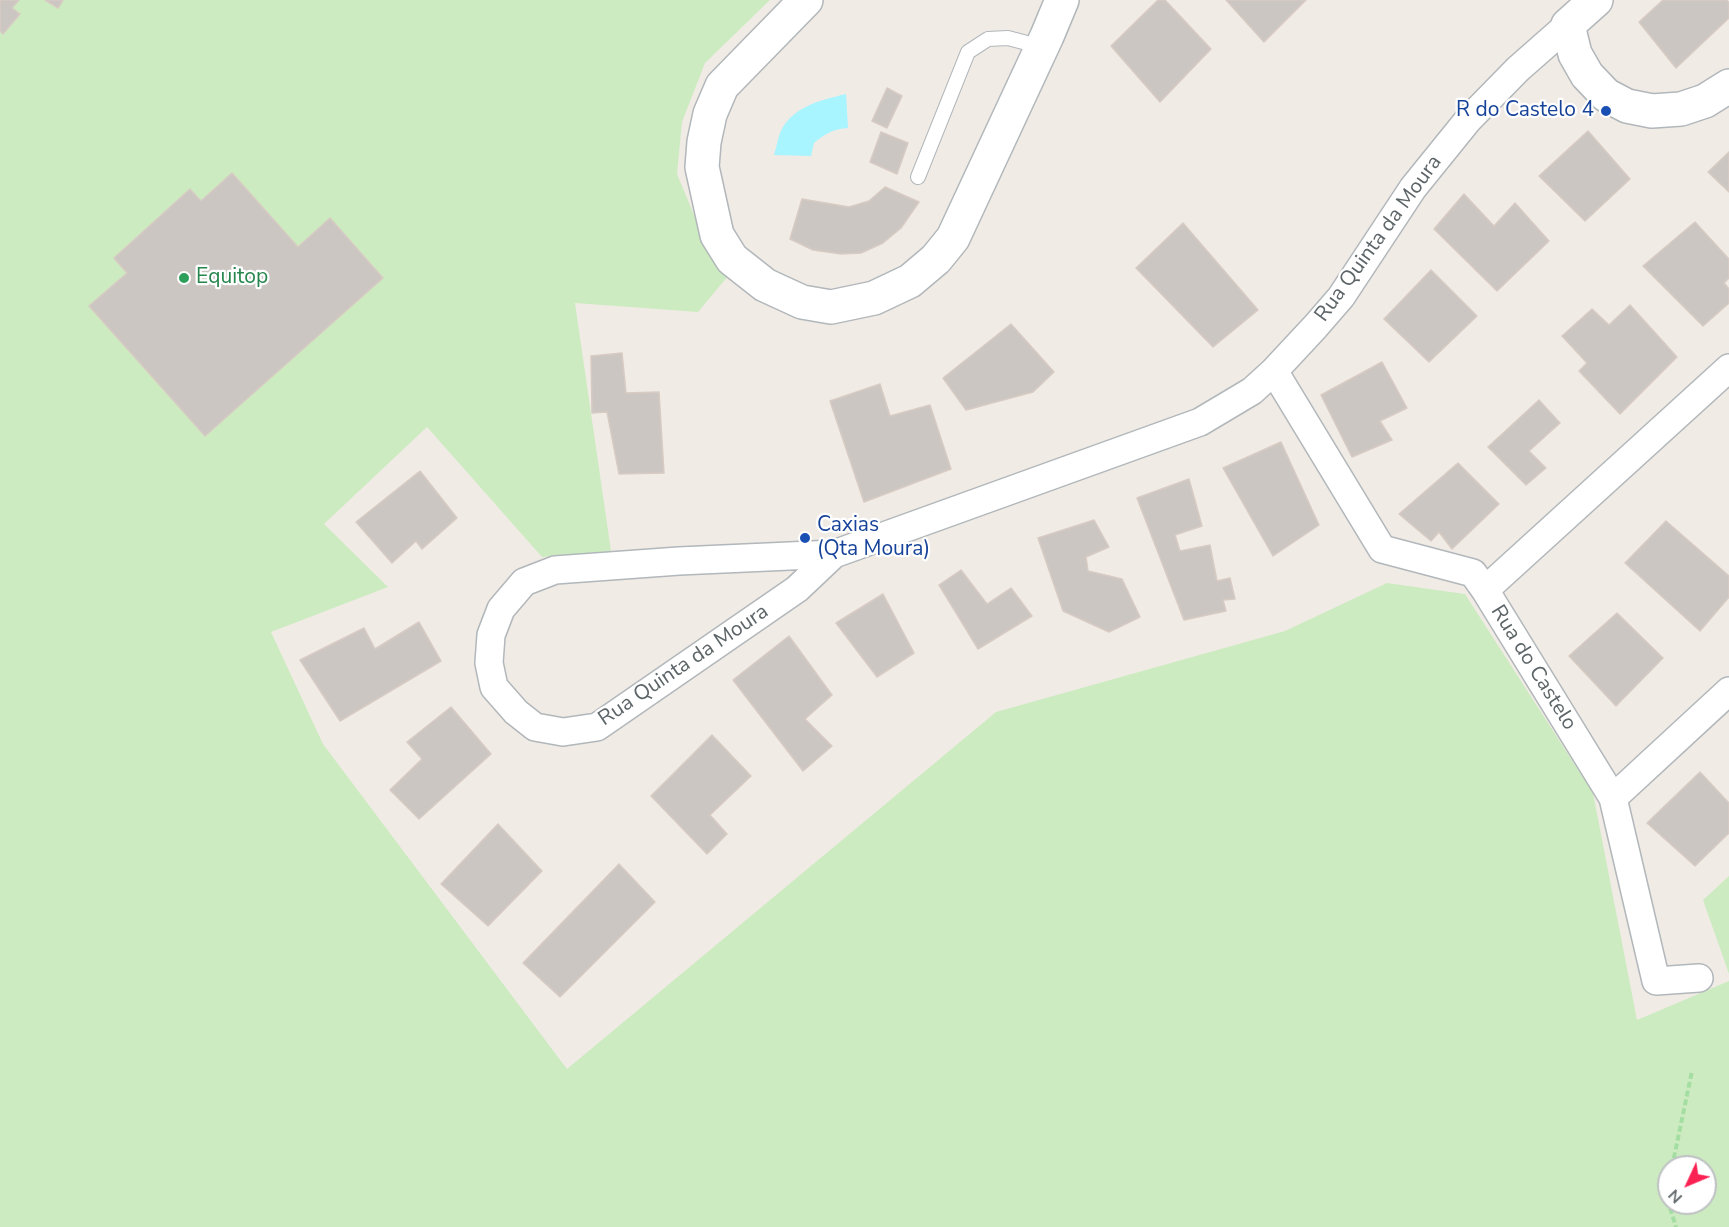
<!DOCTYPE html>
<style>
body{margin:0}
#map{position:relative;width:1729px;height:1227px;overflow:hidden;background:#f1ebe6;font-family:"Nunito Sans",sans-serif}
canvas{display:block}
.north{position:absolute;left:1657px;top:1155px;width:60px;height:60px;box-sizing:border-box;background:#fff;border:2px solid #bec1c3;border-radius:50%;rotate:226deg;font-size:16px;font-weight:700;line-height:24px;text-align:center;color:#5d6568}
.north::after{content:'';display:block;margin:auto;width:21px;height:27px;background:#fb2153;clip-path:polygon(50% 0,100% 100%,50% 72%,0 100%)}
</style>
<div id="map">
<canvas width="1729" height="1227"></canvas>
<div class="north">N</div>
</div>
<script>
const context = document.querySelector('canvas').getContext('2d');
context.lineJoin = 'round';
function paint(path, color) { context.fillStyle = color; context.fill(path, 'evenodd'); }
function trace(path, color, width, dash) { context.strokeStyle = color; context.lineWidth = width; context.lineCap = dash ? 'butt' : 'round'; context.setLineDash(dash || []); context.stroke(path); }
function drawText(font, color, halo, rows, align = 'center') {
  context.font = font + ' "Nunito Sans",sans-serif'; context.lineWidth = 4.5; context.setLineDash([]); context.textBaseline = 'middle'; context.strokeStyle = halo; context.fillStyle = color; for (const [text, x, y, turn = 0] of rows) {
    context.save(); context.translate(x, y); context.rotate((+turn || 0) * Math.PI / 180); context.textAlign = isNaN(turn) ? turn : align; if (halo) context.strokeText(text, 0, 0); context.fillText(text, 0, 0); context.restore();
  }
}
paint(new Path2D(`
 M0 0H770L705 63 682 122 677 174 702 234 729 275 698 312 575 303 611 551 542 557 427 427 324 524 388 587 271 632 323 744 567 1069 996 712 1285 631 1387 583 1465 594 1593 793 1637 1020 1729 981V1227H0ZM1669 1167H1705V1203H1669Z
 M1729 876V974L1703 900Z`), '#cdebc0');
paint(new Path2D(`
 M846 94 848 128C833 129 825 134 814 143L811 156 774 155C777 146 778 135 783 127 797 105 822 100 846 94Z`), '#a8f4ff');
const building = new Path2D(`
 M0 0H19L12 8 20 14 3 34 0 31Z
 M45 0H63L58 8Z
 M1158 0H1165L1211 49 1160 102 1111 46Z
 M1226 0H1306L1264 42Z
 M1663 0H1727L1729 3V18L1676 68 1639 22Z
 M887 88 902 96 887 128 872 121Z
 M1588 131 1630 179 1585 221 1539 176Z
 M881 132 908 143 897 174 870 162Z
 M1729 152V192L1708 172Z
 M232 173 298 247 330 218 383 278 205 436 89 306 127 273 114 258 190 189 201 201Z
 M885 187 919 202 901 228 883 243 861 253 841 254 813 250 790 239 802 199 849 207 869 201Z
 M1464 194 1494 226 1515 203 1549 241 1497 291 1434 229Z
 M1695 222 1729 259V278L1724 283 1729 289V303L1703 326 1643 266Z
 M1183 223 1258 310 1213 347 1136 268Z
 M1431 270 1477 316 1429 362 1384 319Z
 M1630 305 1677 357 1620 414 1579 371 1587 363 1562 336 1592 309 1609 325Z
 M1011 324 1054 372 1033 392 966 410 943 378Z
 M622 353 626 393 659 392 664 473 619 474 607 412 592 413 591 356Z
 M1382 362 1407 408 1380 421 1392 440 1352 457 1321 395Z
 M880 384 890 416 930 405 951 469 864 502 830 401Z
 M1539 400 1560 423 1529 451 1546 468 1526 485 1488 447Z
 M1281 442 1319 525 1273 556 1223 468Z
 M1458 463 1499 504 1452 549 1439 532 1431 541 1399 514Z
 M420 471 457 518 422 549 416 541 392 563 356 522Z
 M1189 479 1202 526 1175 535 1180 551 1210 545 1217 581 1230 578 1235 599 1223 600 1226 611 1184 620 1137 498Z
 M1094 520 1109 547 1086 557 1088 571 1122 579 1140 617 1109 632 1063 611 1038 538Z
 M1666 521 1729 576V597L1700 631 1625 563Z
 M961 570 987 604 1011 588 1032 616 978 649 939 585Z
 M883 594 914 653 877 677 836 623Z
 M1617 613 1663 658 1616 706 1569 656Z
 M419 622 441 661 340 721 300 660 364 628 375 649Z
 M789 636 832 695 805 719 832 746 803 771 733 680Z
 M451 707 491 754 419 819 390 790 422 759 407 742Z
 M712 735 751 776 710 815 727 834 707 854 651 796Z
 M1700 772 1729 803V833L1695 866 1647 823Z
 M498 824 542 871 488 926 441 884Z
 M619 864 655 902 560 997 523 963Z`);
paint(building, '#ccc6c2');
trace(building, '#d7cbc3', 1.5);
const service = new Path2D(`
 M918 177 968 52 988 39 1008 38 1042 47`);
const minor = new Path2D(`
 M1274 371 1382 549 1473 573 1485 590
 M834 554 797 589 597 727 563 732 535 727 516 712 494 687 489 663 491 635 501 609 524 582 555 570 679 561 834 554 1200 422 1252 391 1274 371 1315 327 1341 297 1413 188 1468 120 1518 69 1568 25
 M1613 798 1729 691
 M1699 978 1656 981 1613 798 1485 590 1729 368`);
const tertiary = new Path2D(`
 M806 0 722 86 710 114 704 142 702 167 717 235 732 259 765 285 802 302 831 307 874 298 910 281 936 259 953 238 1047 36 1062 0
 M1596 0 1568 25 1575 54 1587 75 1606 95 1627 106 1652 111 1681 109 1705 101 1729 86`);
trace(service, '#b1b7ba', 16);
trace(minor, '#b1b7ba', 30);
trace(tertiary, '#b1b7ba', 36);
trace(new Path2D(`
 M1672 1167 1692 1071
 M1669 1182 1666 1195 1676 1227`), '#a4dea2', 4, [6, 3]);
trace(service, '#fff', 14);
trace(minor, '#fff', 27);
trace(tertiary, '#fff', 33);
for (const [x, y, r, color] of [
 [1606,111,6,"#1a4fb4"],
 [184,278,6,"#2e9e5b"],
 [805,538,6,"#1a4fb4"]
]) { const dot = new Path2D(); dot.arc(x, y, r, 0, 2 * Math.PI); context.fillStyle = color; context.fill(dot); trace(dot, '#fff', 2); }
drawText('21px', '#164399', '#fff', [
 ["R do Castelo 4",1594,111],
 ["Caxias",817,526,"left"],
 ["(Qta Moura)",817,550,"left"]
], 'right');
drawText('21px', '#5d6568', '#fff', [
 ["Rua Quinta da Moura",1379,239,-54],
 ["Rua Quinta da Moura",684,666,-34],
 ["Rua do Castelo",1533,668,58]
]);
drawText('21px', '#27864d', '#fff', [
 ["Equitop",196,278]
], 'left');
</script>
